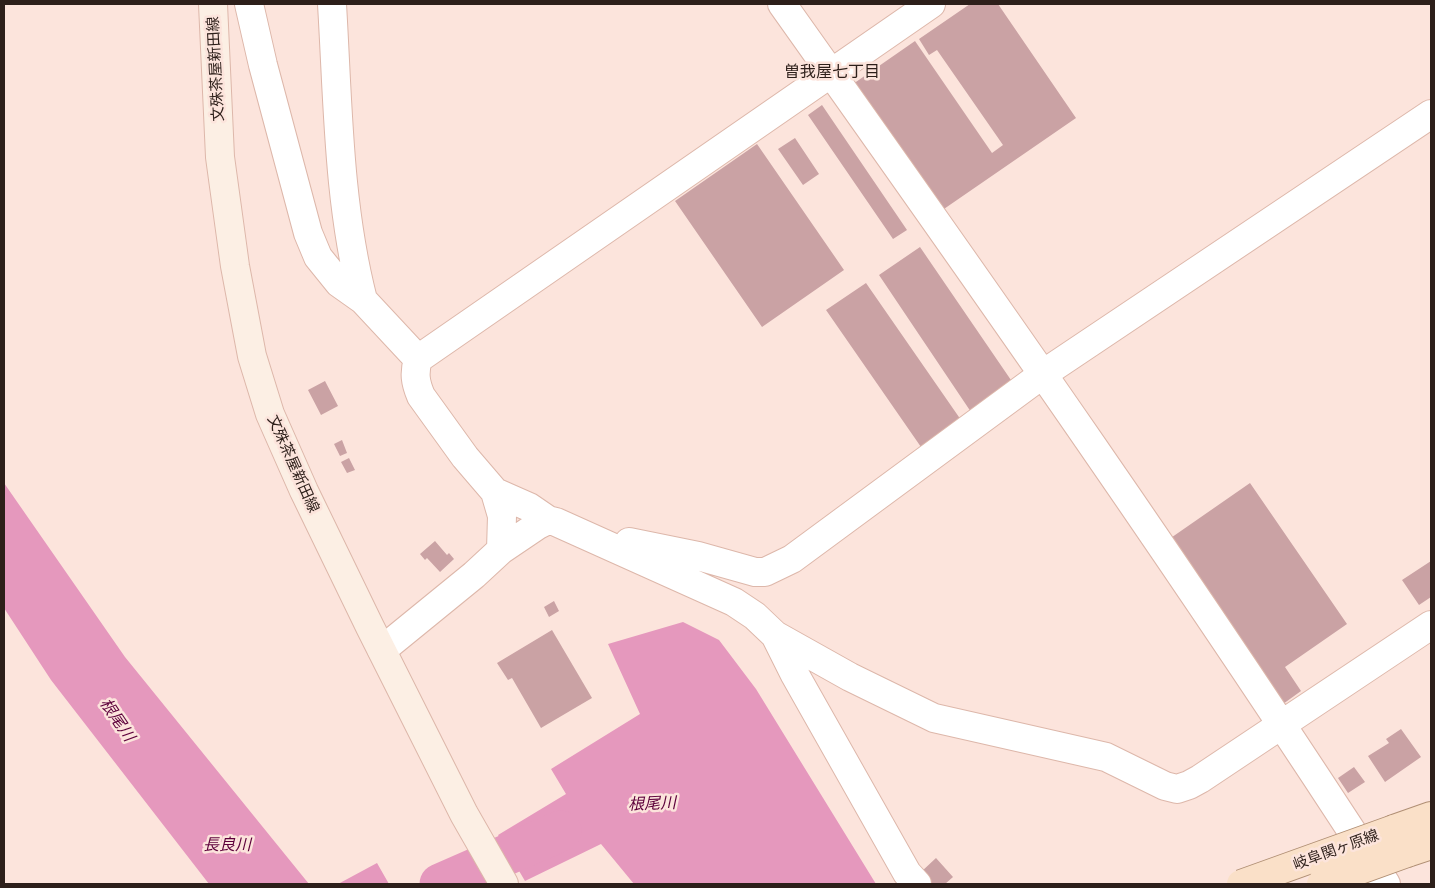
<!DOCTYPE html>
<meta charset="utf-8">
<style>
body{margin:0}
#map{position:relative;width:1435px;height:888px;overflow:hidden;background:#fce4dc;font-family:Inter,sans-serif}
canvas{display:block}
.frame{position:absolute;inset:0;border:5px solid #2d1f1a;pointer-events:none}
</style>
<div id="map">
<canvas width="1435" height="888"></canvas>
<div class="frame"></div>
</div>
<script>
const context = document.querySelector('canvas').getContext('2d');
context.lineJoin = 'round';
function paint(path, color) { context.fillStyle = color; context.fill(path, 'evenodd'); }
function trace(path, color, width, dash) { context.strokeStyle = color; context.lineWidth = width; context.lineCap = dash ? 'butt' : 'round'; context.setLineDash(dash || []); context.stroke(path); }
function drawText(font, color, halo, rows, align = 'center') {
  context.font = font + ' Inter,"Noto Sans JP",sans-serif'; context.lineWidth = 5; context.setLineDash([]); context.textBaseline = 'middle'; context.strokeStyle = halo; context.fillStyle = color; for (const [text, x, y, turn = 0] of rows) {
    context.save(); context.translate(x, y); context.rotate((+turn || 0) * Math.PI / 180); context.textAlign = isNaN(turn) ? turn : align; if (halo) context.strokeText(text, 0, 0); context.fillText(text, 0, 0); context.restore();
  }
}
paint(new Path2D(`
 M4 483 125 657 309 884H209L51 680 4 608Z
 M683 622 719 640 756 689 876 884H634L601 844 525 881 498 835 566 794 551 769 640 714 608 644Z
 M377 863 389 884H338Z`), '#e598bd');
trace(new Path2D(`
 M440 884 561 831`), '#e598bd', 41);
paint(new Path2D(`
 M970 4H998L1076 118 941 211 853 84 915 41 992 153 1003 145 937 50 929 55 919 39Z
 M822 105 907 230 893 239 808 115Z
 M795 138 819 174 803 185 778 149Z
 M757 144 844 270 762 327 675 201Z
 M920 247 1013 383 971 412 879 275Z
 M866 283 961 420 921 447 826 310Z
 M325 381 338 406 321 415 308 390Z
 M342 440 347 453 340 456 334 444Z
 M349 458 355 470 347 473 341 462Z
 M1250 483 1347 624 1285 667 1301 691 1283 704 1165 542Z
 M435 541 447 555 449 553 454 559 440 572 427 558 425 560 420 554Z
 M1431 561V597L1419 605 1402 580Z
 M554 601 559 611 549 617 544 607Z
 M552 630 592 698 541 728 512 678 508 680 497 663Z
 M1401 729 1421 757 1385 782 1368 756 1389 743 1386 739Z
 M1354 767 1365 782 1348 793 1338 778Z
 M936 858 953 877 945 884H932L921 872Z`), '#caa2a4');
const street = new Path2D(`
 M249 4 263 65 308 233 318 257 339 283 363 300 418 359
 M332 4C338 103 338 203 363 300
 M782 4C988 294 1193 585 1386 884
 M548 520 529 507 495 492 465 457 421 396C415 382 414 373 418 359L931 4
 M629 542 698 556 755 572H765L792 559 1043 374 1431 114
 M501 550 538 525 548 520 556 522 734 602 755 616 775 635 850 677 934 718 1106 757 1165 786 1177 789 1189 785 1200 779 1431 625
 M775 635 794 673 907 873 917 884
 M382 650 474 575 501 550 502 516 495 492`);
const secondary = new Path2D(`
 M213 4 220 157 235 266 252 356 270 414 304 491 370 627 464 814 504 884`);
const primary = new Path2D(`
 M1394 829 1431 816
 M1407 853 1431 845`);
trace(street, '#ddb7aa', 30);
trace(secondary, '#ddb7aa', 30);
trace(primary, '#b08f74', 30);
trace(street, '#fff', 28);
trace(secondary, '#fcefe4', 28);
trace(primary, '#fae0c8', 28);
const primaryBridge = new Path2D(`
 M1241 884 1394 829
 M1321 884 1407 853`);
trace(primaryBridge, '#b08f74', 30, []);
trace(primaryBridge, '#fae0c8', 28);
drawText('15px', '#2d1f1a', '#fce4dc', [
 ["文殊茶屋新田線",216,69,-93],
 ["文殊茶屋新田線",293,464,66],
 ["岐阜関ヶ原線",1336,850,-20]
]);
drawText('16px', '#2d1f1a', '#fce4dc', [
 ["曽我屋七丁目",832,72]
]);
drawText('italic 16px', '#5d003b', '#fce4dc', [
 ["根尾川",117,720,56],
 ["根尾川",652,804,-2],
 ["長良川",227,845]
]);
</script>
